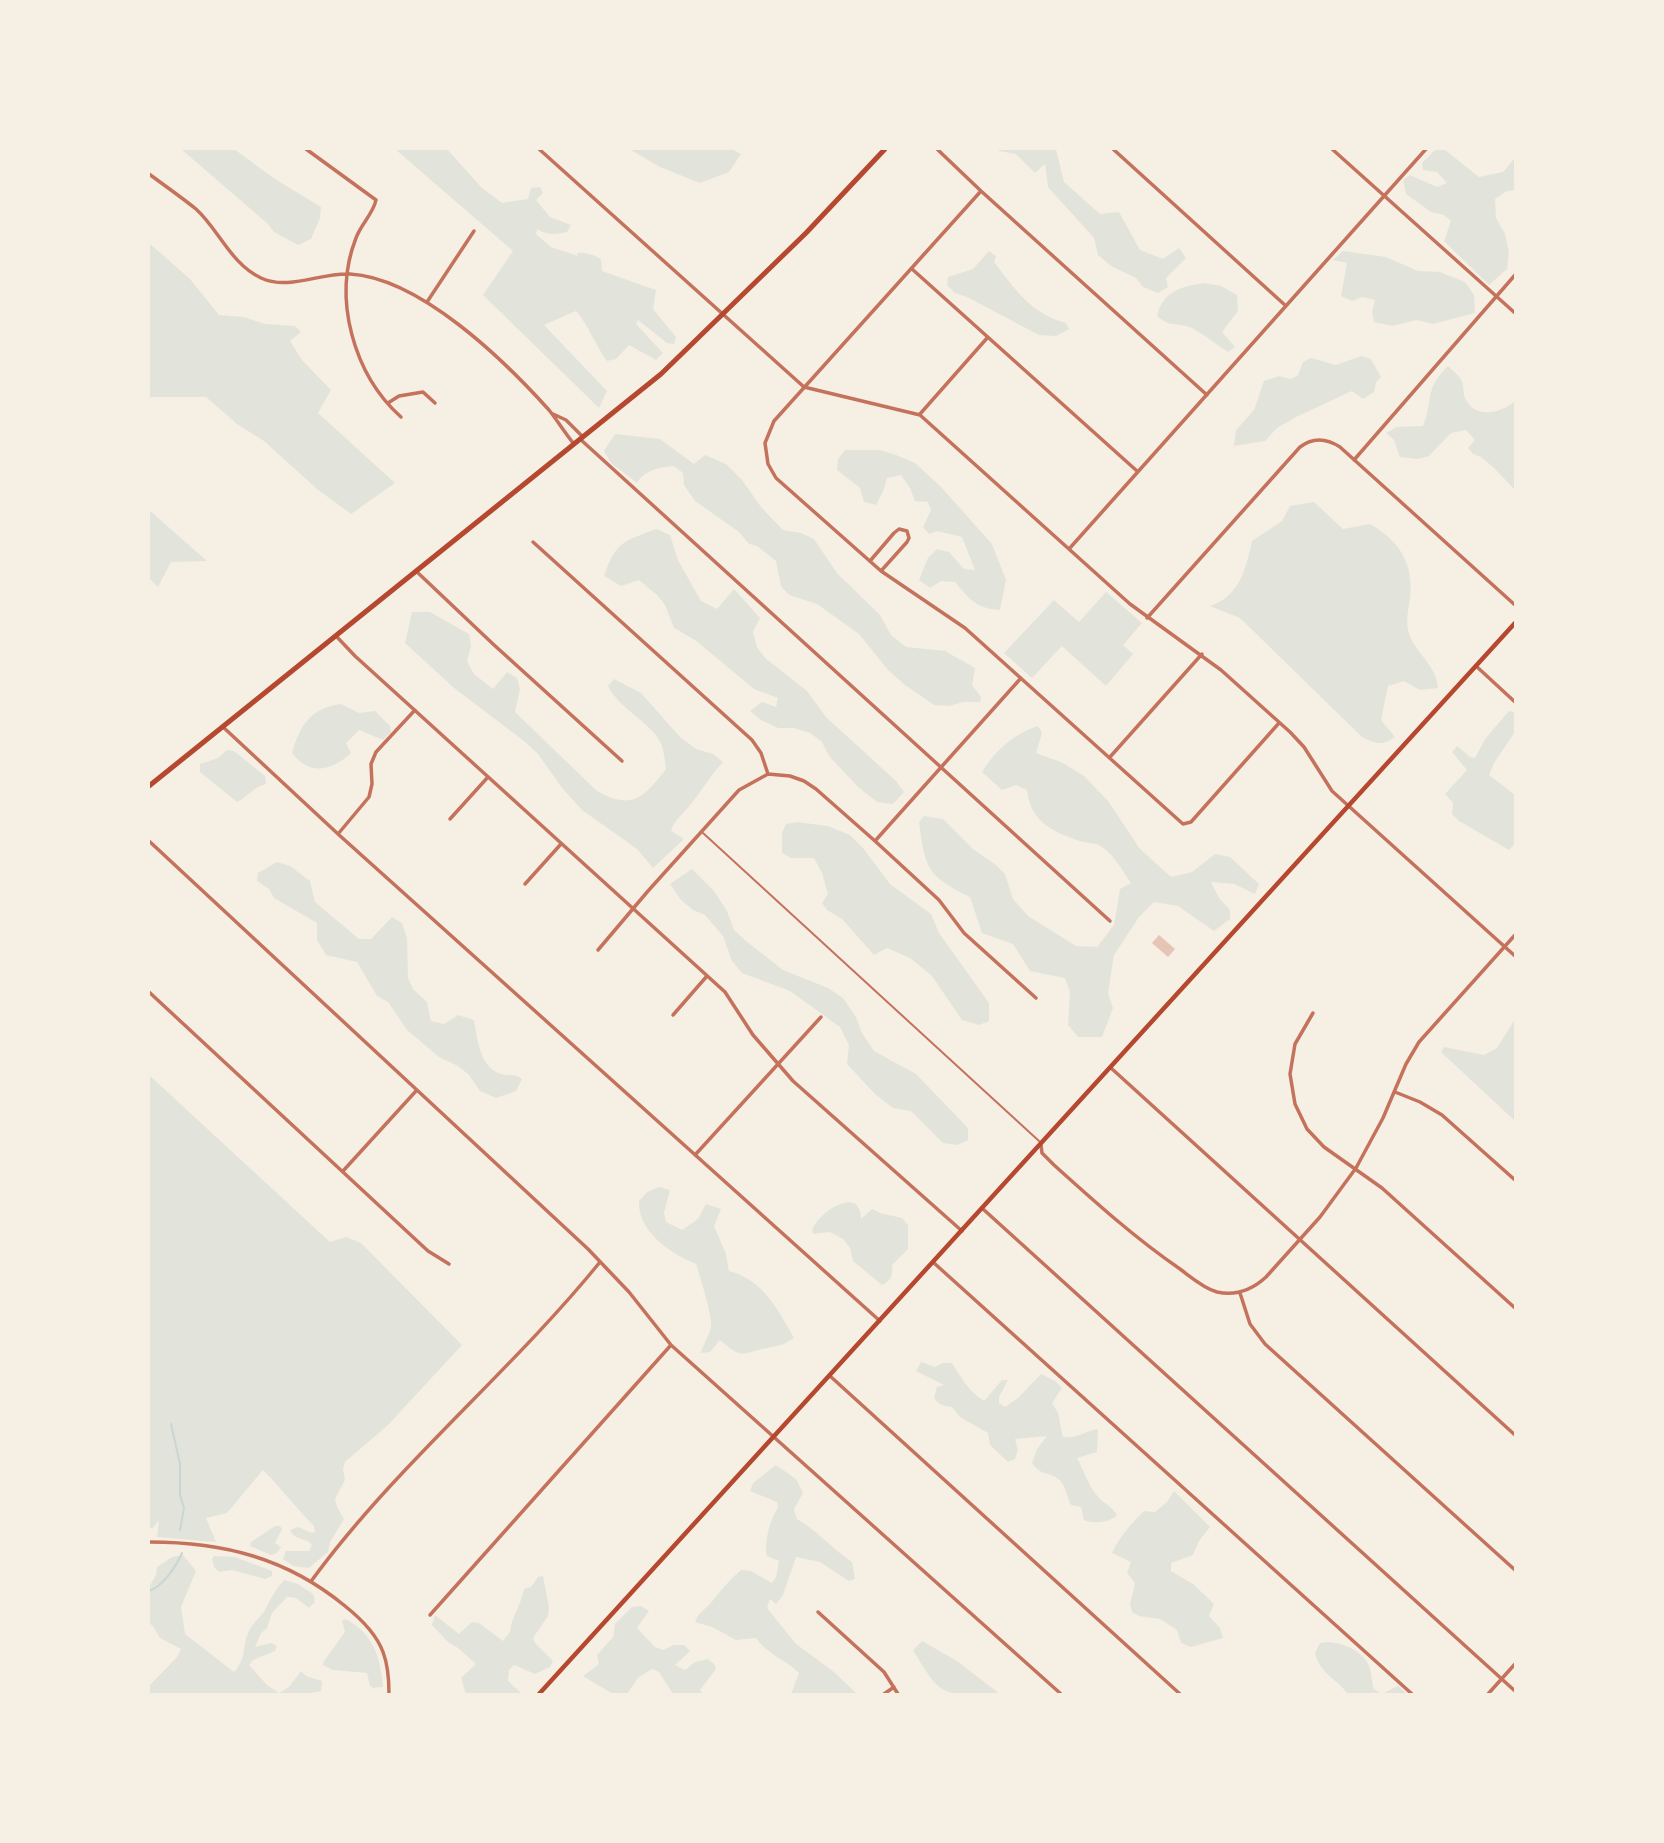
<!DOCTYPE html>
<style>
body{margin:0}
#map{position:relative;width:1664px;height:1843px;overflow:hidden;background:#f6efe4;font-family:Karla,sans-serif}
canvas{display:block}
.frame{position:absolute;inset:0;border:150px solid #f6efe4;pointer-events:none}
</style>
<div id="map">
<canvas width="1664" height="1843"></canvas>
<div class="frame"></div>
</div>
<script>
const context = document.querySelector('canvas').getContext('2d');
context.lineJoin = 'round';
function paint(path, color) { context.fillStyle = color; context.fill(path, 'evenodd'); }
function trace(path, color, width, dash) { context.strokeStyle = color; context.lineWidth = width; context.lineCap = dash ? 'butt' : 'round'; context.setLineDash(dash || []); context.stroke(path); }
paint(new Path2D(`
 M181 149H234L275 179 321 207 320 218 311 239 298 245 274 232 268 224Z
 M395 149H447L481 187 502 203 528 199 531 188 540 187 543 193 536 200 550 217 571 225 567 232C555 235 547 235 537 229L536 234 551 247 578 256 577 253C586 252 593 255 601 259L602 271 656 290 653 309 676 337 674 344 667 343 638 320 636 324 663 353 656 360 629 345 616 359 607 361C595 345 589 326 576 311L544 325 607 391 599 408 483 295 513 251Z
 M629 149H732L741 154 729 172 700 183 660 167Z
 M997 149H1056L1064 182 1100 214 1119 212 1140 250 1163 259 1179 248 1186 258 1166 278 1168 287 1158 293 1143 287 1136 278 1111 266 1098 255 1094 238 1048 187 1045 164 1035 173 1016 154 999 151Z
 M1436 149H1444L1479 177 1503 172 1515 158V190L1507 191 1495 199 1496 218 1505 234 1509 252 1507 269 1489 285 1444 241 1451 221 1444 215 1431 212 1406 194 1403 180 1410 175 1437 187 1447 183 1437 172 1423 170 1422 163Z
 M149 243 190 279 219 315 244 317 265 324 295 326 301 332 290 341 302 360 331 390 318 413 395 483 351 514 317 489 264 441 237 424 206 397H149Z
 M989 251 996 256 994 262C1016 290 1030 313 1066 323L1069 329 1056 336 1039 335 967 297 955 293 947 285 948 277 973 269Z
 M1343 251 1386 257 1418 271 1440 272 1465 282 1474 295 1475 313 1433 324 1417 320 1392 326 1374 322 1372 312 1375 300 1362 297 1352 301 1341 296 1347 263 1333 260Z
 M1205 283 1221 286 1237 295 1238 311 1222 332 1235 347 1228 352C1217 345 1206 336 1194 329 1178 321 1172 329 1157 316 1163 291 1182 286 1205 283Z
 M1361 356 1371 359 1381 377 1376 382 1374 392 1363 399 1352 391 1296 417 1277 428 1265 441 1234 446 1236 430 1254 410 1264 381 1279 376 1291 379 1298 375 1303 362 1311 358 1336 365Z
 M1448 366C1452 370 1457 374 1460 378 1464 383 1463 389 1464 395 1472 420 1500 414 1515 401V490L1493 467 1481 457 1473 454 1468 448 1475 440 1466 430 1451 433 1429 456 1418 459 1400 457 1394 440 1386 433 1397 427 1423 426C1434 400 1423 391 1448 366Z
 M615 434 660 439 694 464 705 455 726 464 742 480 761 507 783 530 801 533 814 539 837 573 880 615 891 635 906 647 945 651 975 668 972 685 981 697 980 702H963L949 706 934 705 905 685 888 670 859 634 817 604 789 595 781 586 776 561 757 546 749 544 739 532 695 501 684 485 683 473 674 466C659 468 646 469 637 483L611 463 604 451Z
 M845 450H880L896 455 915 463 941 487 992 544 1006 580 1000 610C977 609 969 599 955 582L941 581 930 588 919 580 928 558 937 549 949 552 964 569 975 570 962 537 937 531 929 534 923 527 931 510 928 502 915 501 910 488 901 475 887 478 884 489 876 505 864 502 860 488 837 470 838 459Z
 M1314 502 1343 529 1370 524C1400 541 1414 564 1410 599 1408 611 1405 625 1410 636 1418 655 1437 667 1438 688L1420 690 1404 681 1388 686 1381 720 1395 737C1382 746 1376 744 1362 737L1240 618 1210 606C1239 597 1246 569 1252 541L1282 521 1290 506Z
 M149 510 207 561 171 562 158 587 149 578Z
 M656 529 670 535 678 560 701 601 717 609 734 589 760 618 753 632 757 647 765 658 807 691 826 717 896 781 904 792 893 804 877 802 858 787 829 756 822 742 810 733 794 728H778L761 720 750 711 762 702 776 707 778 698 754 689 695 640 674 628 665 605 658 596 639 580 621 586 604 576C616 541 623 542 656 529Z
 M1106 592 1142 623 1123 645 1133 654 1106 686 1062 646 1032 678 1004 653 1054 600 1079 622Z
 M412 612H430L469 634 471 646 467 661 474 674 493 689 507 672 517 678 520 689 515 712 597 791C633 811 644 797 666 769 665 761 664 753 662 746 654 723 620 711 608 686L614 679 641 693 680 737 696 749 713 754 723 762C711 775 702 790 691 804 683 815 675 818 671 831L684 839 653 868 637 849 582 810 562 788 538 754 524 741 454 688 405 643Z
 M341 704 359 713 375 711 390 726 391 732 383 740 359 730 346 743 351 753C332 771 309 776 292 753 299 727 311 707 341 704Z
 M1509 711 1515 712V732L1494 763 1489 775 1515 795V844L1509 850 1459 821 1452 814 1453 803 1445 794 1467 770 1452 752 1457 746 1470 757 1475 758 1485 739Z
 M1038 726 1042 733 1036 753 1061 762 1084 776 1108 801 1140 849 1171 877 1192 872 1215 854 1230 857 1259 884 1255 894 1234 884 1211 882 1219 898 1230 910V919L1214 931 1178 906 1154 902 1139 917 1114 955 1108 993 1113 1008 1102 1037H1078L1068 1025 1070 992 1065 978 1030 971 1013 944 982 933 970 897C927 876 925 868 919 822L924 816 943 819 973 849 996 865 1005 874 1013 899 1028 916 1076 946 1097 947 1114 925 1120 889 1131 883C1122 870 1113 853 1099 845 1095 843 1088 843 1083 842 1053 832 1031 823 1027 790L1016 785 1002 790 982 772C995 751 1013 734 1038 726Z
 M227 750 234 751 265 776 266 784C253 787 249 796 237 802L200 772V764L218 758Z
 M797 822 828 826 850 835 863 848 890 884 931 914 939 933 989 1003V1021L979 1025 962 1020 932 976 910 958 887 948 874 955 842 919 827 910 822 903 828 894 822 873 814 858H791L782 853V833L786 824Z
 M277 862 290 866 310 881 315 902 359 939H371L392 917 402 923 407 938 408 978 413 989 427 1002 431 1021 444 1024 458 1015 474 1020C477 1038 480 1068 501 1074 510 1076 514 1073 522 1079L516 1091 496 1098 480 1091 469 1075 458 1066 439 1057 407 1030 388 1002 377 996 357 962 326 955 317 940V923L274 898 269 889 257 881 258 873Z
 M692 869 714 891 727 911 734 930 746 941 783 970 828 988 843 998 856 1017 862 1033 874 1051 916 1074 968 1128V1140L957 1145 943 1143 911 1111 893 1108 875 1094 847 1064 849 1045 840 1027 790 991 742 973 732 961 723 936 705 915 693 910 681 900 670 884Z
 M1515 1019V1121L1441 1052 1444 1047 1484 1055 1497 1048Z
 M149 1075 330 1242 346 1237 361 1243 462 1345 388 1425 345 1462 343 1469 345 1480 335 1499 337 1507 344 1519 330 1542 328 1552 309 1568 293 1566 283 1559 286 1551H309L312 1545C307 1537 294 1541 290 1530L298 1527 312 1533 315 1532 314 1526C296 1508 281 1488 263 1470L227 1513 206 1518 216 1542 157 1537 159 1520 152 1529 149 1527V1462L151 1459 149 1456Z
 M659 1187 670 1190 664 1213 666 1222 682 1230 698 1219 706 1204 721 1209 714 1226 726 1254 729 1271C762 1279 778 1309 794 1338 784 1345 779 1346 767 1348 741 1353 744 1361 720 1340L710 1352 701 1353C703 1344 710 1335 711 1326 713 1318 699 1273 696 1264 670 1253 638 1232 639 1201L647 1192Z
 M850 1202 856 1204 860 1211 861 1219 872 1209 880 1213 902 1218 908 1225V1249L892 1265C893 1275 891 1281 882 1285L853 1261 850 1248 843 1239 830 1232 813 1234 812 1230C817 1217 835 1203 850 1202Z
 M921 1362 935 1367 943 1363H952C961 1377 969 1392 984 1401L1002 1380H1008L999 1397V1403L1005 1407 1018 1398 1041 1374 1055 1381 1062 1388 1052 1403 1058 1413 1063 1437C1078 1439 1084 1431 1098 1429L1097 1452 1077 1458C1084 1471 1089 1488 1100 1499 1107 1505 1112 1507 1117 1515 1110 1523 1093 1524 1084 1520L1081 1507 1071 1505C1067 1497 1066 1484 1057 1478 1047 1471 1042 1477 1032 1463L1037 1449 1047 1436 1015 1439 1018 1450 1015 1459 1008 1462 990 1445 988 1433 960 1417 952 1407C944 1406 939 1405 934 1398L937 1387 944 1385 916 1371Z
 M776 1465 796 1479 803 1493 794 1509 797 1519C817 1530 832 1549 852 1562L855 1579 849 1581 820 1562 796 1557 783 1595 776 1604 770 1599 767 1608 796 1644 834 1672 857 1694H791L799 1673C785 1659 768 1655 756 1638L736 1640 712 1627 695 1622C698 1613 703 1611 709 1605 720 1592 728 1581 741 1570L751 1571 772 1583 776 1577 779 1561 767 1556C764 1543 770 1518 778 1508L777 1502 750 1491 753 1483Z
 M1174 1491 1210 1527 1199 1541 1193 1555 1171 1563V1571L1193 1584 1214 1604 1209 1616 1220 1628 1223 1638 1191 1647 1181 1643 1177 1630 1160 1619 1139 1616 1132 1612 1130 1604 1135 1583 1127 1573 1131 1562 1112 1553C1120 1536 1131 1524 1144 1511L1155 1512 1167 1502Z
 M275 1526H280L282 1529 275 1543 281 1547 277 1553 271 1555 250 1546 251 1542Z
 M183 1555 196 1571 181 1607 185 1634 234 1672C248 1657 241 1647 249 1631 253 1622 262 1616 266 1608 271 1598 276 1589 284 1580L298 1584 313 1594 315 1602 309 1608 296 1598 290 1597H287L272 1613 267 1628 261 1633 255 1647 271 1643 277 1646 275 1651 253 1660 249 1665 267 1685 279 1693 289 1687 301 1671 306 1676 322 1681 321 1691 305 1694H149V1686L177 1657 181 1649 160 1638 153 1626 149 1623V1587L156 1575 157 1567 172 1557Z
 M214 1556 235 1557 272 1571V1576L265 1579 232 1570 219 1572 214 1567 212 1559Z
 M543 1576 549 1607 548 1616 533 1638 535 1643 553 1661 550 1667 535 1674 514 1665 509 1670 508 1681 522 1694H466L461 1678 476 1664 458 1648 448 1642 432 1625 435 1615 459 1634 472 1622 479 1623 503 1641 510 1632C511 1618 521 1605 524 1589L531 1587 538 1577Z
 M641 1606 649 1611 637 1628 655 1647 663 1650 674 1645H684L690 1651 675 1665 685 1670 695 1662 708 1659 714 1664 716 1669 700 1690 703 1694H673L659 1672 652 1669 638 1678 627 1694H613L583 1676 599 1664 597 1655 613 1637 615 1624 632 1607Z
 M345 1619C373 1632 381 1659 383 1687L373 1688 370 1686 367 1673 333 1670 323 1665 324 1661 345 1632 342 1621Z
 M922 1641 957 1661 1000 1694C943 1694 943 1701 913 1650Z
 M1329 1642C1345 1644 1362 1650 1369 1666 1372 1672 1371 1682 1374 1689L1382 1694 1398 1686 1407 1694H1348C1337 1679 1319 1673 1315 1653L1320 1643Z`), '#e2e4dc');
trace(new Path2D(`
 M171 1424 180 1464V1495L184 1508 180 1530
 M149 1591C163 1586 176 1567 182 1553`), '#c9d6d2', 2);
paint(new Path2D(`
 M1159 935 1175 949 1168 957 1152 943Z`), '#e6c5b7');
trace(new Path2D(`
 M703 833 1039 1141`), '#c5725c', 2);
trace(new Path2D(`
 M306 149 376 200C373 214 361 224 356 238 332 299 354 375 401 417
 M539 149 804 387 920 415 1130 604 1221 670 1290 732 1304 747 1332 791 1515 956
 M937 149 981 191 1207 395
 M1113 149 1286 306
 M1332 149 1515 313
 M149 174C164 185 181 197 196 209 219 230 231 264 261 278 289 291 322 272 350 274 420 278 504 360 549 410 557 420 565 433 574 444
 M981 191 774 421 765 443 768 464 776 478 881 571 965 628 1183 824 1191 822 1279 723
 M912 269 1137 471
 M427 302 474 231
 M388 403 399 396 423 392 435 403
 M553 414 566 420 583 437
 M920 414 988 337
 M580 439 1110 921
 M1354 460 1515 275
 M533 542 752 740 761 753 768 774
 M1069 549 1426 149
 M870 561 894 533 899 529 907 531 909 538 907 542 881 571
 M416 571 493 644 622 761
 M1147 618 1300 447C1313 437 1326 438 1340 447L1515 605
 M336 636 355 656 725 992 753 1035 793 1081 962 1231
 M1476 666 1515 702
 M223 727 338 834 880 1321
 M1110 757 1202 654
 M450 819 488 777
 M338 834 369 797 372 784 371 764 376 752 415 710
 M149 841 588 1249 629 1292 671 1345 1061 1694
 M875 841 1021 678
 M525 884 561 844
 M598 950 648 891 739 790 768 774 790 776 804 781 816 789 875 841 939 900 964 933 1036 998
 M149 992 428 1251 449 1264
 M1313 1013 1295 1044 1290 1074 1295 1104 1307 1129 1324 1147 1382 1188 1515 1308
 M673 1015 707 976
 M1111 1068 1515 1435
 M1395 1092 1420 1102 1442 1115 1515 1180
 M1041 1145 1042 1153 1054 1165C1095 1202 1135 1238 1180 1269 1191 1277 1203 1288 1217 1292 1236 1296 1252 1290 1266 1277L1320 1217 1356 1168 1383 1118 1406 1064 1419 1042 1515 935
 M695 1155 821 1017
 M343 1171 416 1091
 M983 1209 1515 1691
 M934 1263 1412 1694
 M1240 1293 1250 1324 1265 1344 1515 1570
 M830 1376 1180 1694
 M149 1542C223 1542 287 1558 345 1606 360 1618 376 1633 383 1652 388 1665 389 1680 389 1694
 M312 1580C397 1464 510 1373 600 1262
 M818 1612 884 1672 898 1694
 M430 1615 671 1345
 M884 1694 894 1687
 M1488 1694 1515 1664`), '#c5725c', 3.5);
trace(new Path2D(`
 M539 1694 1515 623`), '#b5482f', 4.5);
trace(new Path2D(`
 M149 786 661 374 806 233 885 149`), '#b5482f', 5);
</script>
